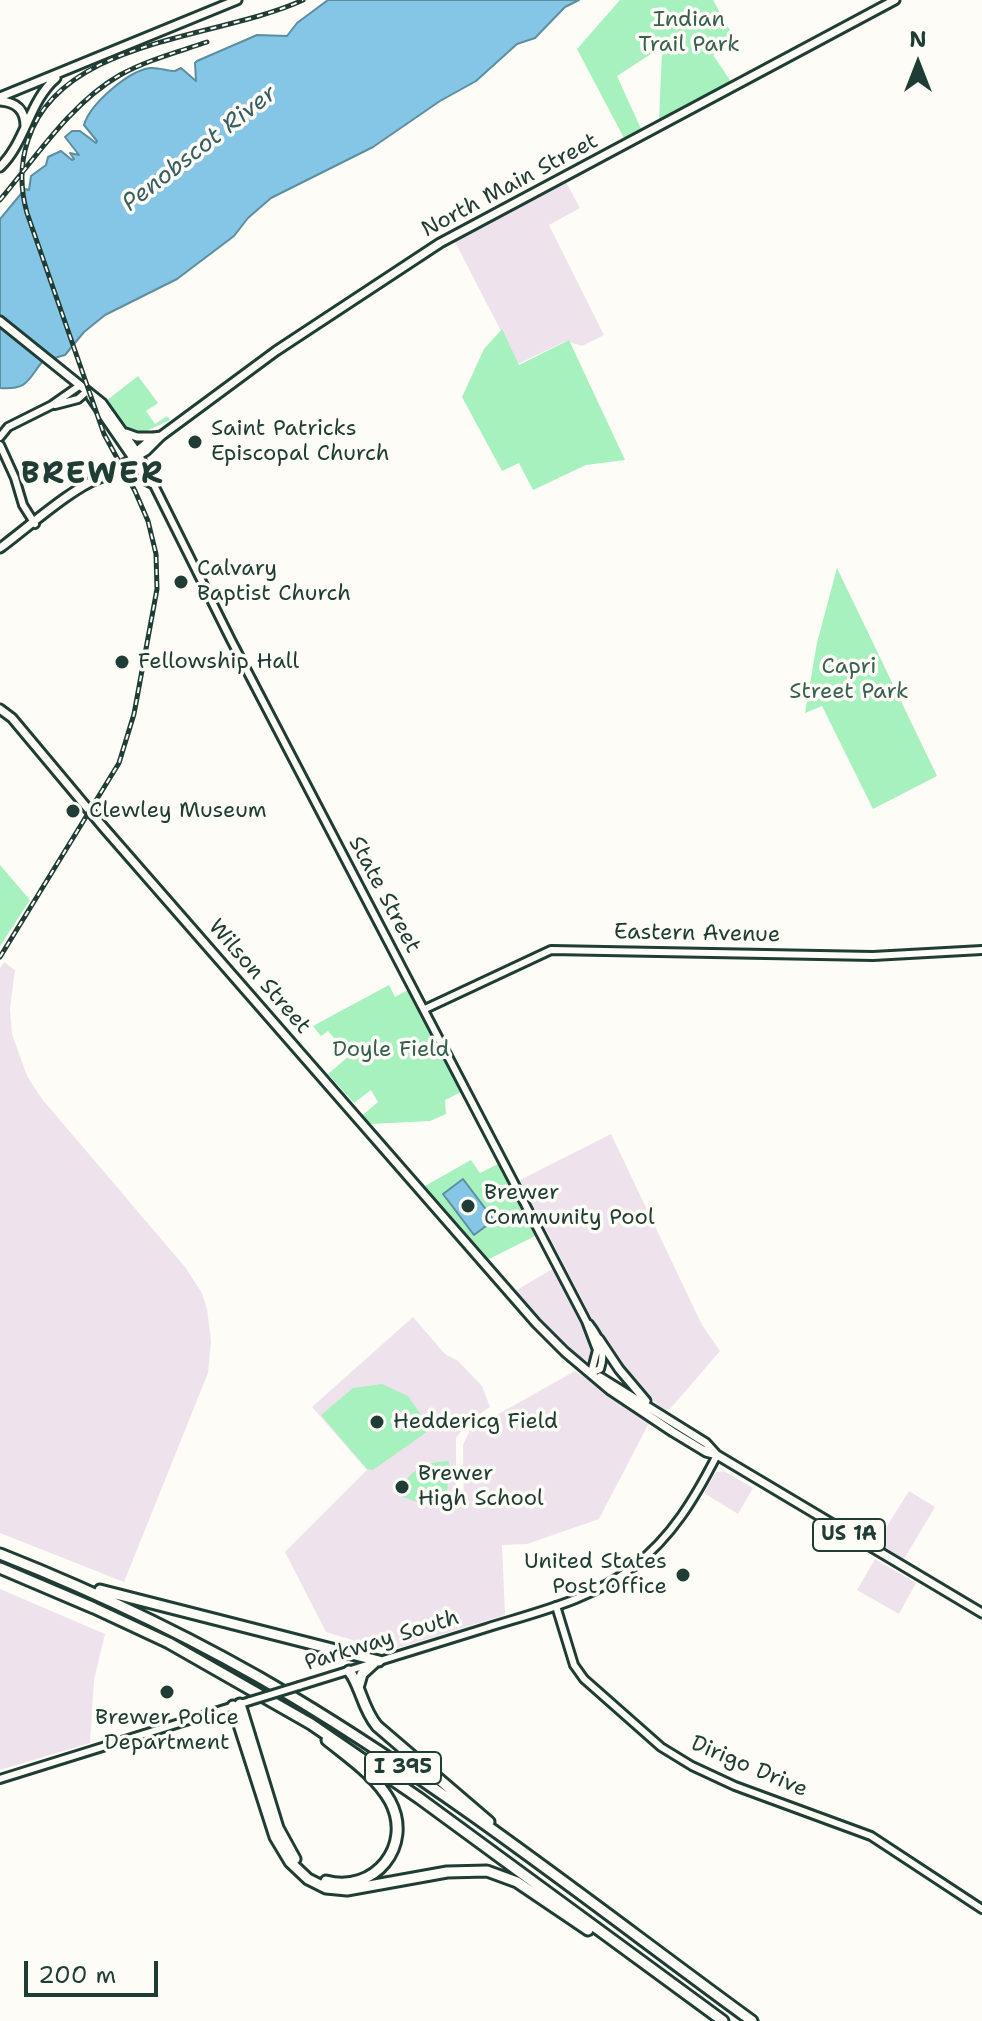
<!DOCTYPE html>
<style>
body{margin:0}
#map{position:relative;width:982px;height:2021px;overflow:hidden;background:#fdfcf7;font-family:"Shantell Sans",sans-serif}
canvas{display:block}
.north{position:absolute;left:878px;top:24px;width:80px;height:80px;-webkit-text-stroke:6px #fdfcf7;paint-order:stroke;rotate:0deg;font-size:22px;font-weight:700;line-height:32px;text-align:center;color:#1f3d34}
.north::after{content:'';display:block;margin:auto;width:28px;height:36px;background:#1f3d34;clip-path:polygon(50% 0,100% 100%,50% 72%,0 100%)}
.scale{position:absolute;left:24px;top:1961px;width:134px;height:36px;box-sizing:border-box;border:4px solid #1f3d34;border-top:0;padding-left:10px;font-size:24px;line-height:28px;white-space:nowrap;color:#1f3d34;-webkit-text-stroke:6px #fdfcf7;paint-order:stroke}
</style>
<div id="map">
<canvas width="982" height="2021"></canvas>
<div class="north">N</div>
<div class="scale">200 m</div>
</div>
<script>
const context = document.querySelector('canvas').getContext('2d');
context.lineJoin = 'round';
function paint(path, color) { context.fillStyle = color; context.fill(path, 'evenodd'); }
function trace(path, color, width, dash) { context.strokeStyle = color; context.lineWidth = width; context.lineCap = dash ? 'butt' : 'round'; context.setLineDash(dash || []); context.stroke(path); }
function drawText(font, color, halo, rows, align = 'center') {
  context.font = font + ' "Shantell Sans",sans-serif'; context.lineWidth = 7; context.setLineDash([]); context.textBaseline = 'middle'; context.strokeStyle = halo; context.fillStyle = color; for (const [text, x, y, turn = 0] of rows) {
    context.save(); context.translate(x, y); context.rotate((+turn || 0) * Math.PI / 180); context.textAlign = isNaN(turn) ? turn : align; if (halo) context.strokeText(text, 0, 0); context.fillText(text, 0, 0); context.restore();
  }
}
paint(new Path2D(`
 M566 182 580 208 549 225 604 335 582 346 566 341 518 364 455 242Z
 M4 962 15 970 10 1009 12 1034 27 1076 42 1099 185 1267 202 1293 207 1309 211 1341 208 1373 124 1582 0 1533V968Z
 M611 1134 702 1325 720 1351 670 1409 664 1411 635 1383 602 1338 520 1180Z
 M554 1268 592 1346V1356L588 1361 581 1358 559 1338 515 1291Z
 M413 1317 445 1354 458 1361 482 1386 490 1407 469 1421 456 1438V1506H464L463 1445 470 1430 575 1371 649 1423 599 1519 527 1544 502 1545 505 1615 388 1651 326 1632 285 1552 367 1470 312 1407Z
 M724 1471 753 1488 738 1514 704 1493 716 1472Z
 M909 1491 935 1507 904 1559 883 1546 879 1539Z
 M875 1559 916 1583 899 1614 857 1590Z
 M0 1589 105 1634 94 1680 90 1743 0 1770Z`), '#eee3ec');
paint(new Path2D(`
 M620 0H713L737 43 713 55 732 83 659 122 662 52H654L617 76 642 131 625 140 577 49Z
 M502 329 519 365 569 340 625 460 586 465 533 490 519 463 502 471 462 397 484 349Z
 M138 376 158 403 146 411 155 424 167 416 170 420 140 434 128 429 106 401Z
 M837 568 937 776 873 809 822 706 805 713 817 643Z
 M0 865 30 900 0 946Z
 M389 985 395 997 408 990 461 1092 445 1100 446 1114 430 1121 371 1124 363 1115 378 1102 371 1090 354 1103 328 1074 349 1056 328 1031 321 1036 313 1026Z
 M471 1160 480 1173 498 1164 535 1236 489 1259 425 1186Z
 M382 1384 408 1396 431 1429 373 1470 367 1469 321 1415 353 1388Z
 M449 1461 447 1497 442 1507 435 1508 400 1496C407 1470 423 1462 449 1461Z`), '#a7f1bf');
const water = new Path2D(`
 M328 0H579L565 7 535 38 517 44 476 81 440 101 373 147 271 198 248 218 234 236 177 279 105 315 84 332 65 355 43 361C28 378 30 390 0 388V219L25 189 29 190 31 176 46 165 48 157 61 151 72 160 74 159 70 153 79 155 65 137 72 131H80L96 143 97 141 84 125C90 104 128 71 150 68 158 67 167 71 175 71L181 68 196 81 195 63 197 61 257 35 287 36 297 23Z
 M463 1179 494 1220 474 1235 443 1194Z`);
paint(water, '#85c5e6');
trace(water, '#5c8f9f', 2);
const tertiary = new Path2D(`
 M55 405 78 399 86 392
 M0 437 8 427 52 405 79 386
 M0 445 15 478 23 505 35 524
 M425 1009 551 950 873 956 982 950
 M556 1606 574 1665 584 1679 661 1747 692 1766 735 1786 871 1836 982 1909`);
const secondary = new Path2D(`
 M139 455 231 640 586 1321 597 1350 591 1373
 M133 458 146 481 152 484
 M589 1324C600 1338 606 1352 600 1369L591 1373
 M299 1686C361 1667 424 1647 486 1628 537 1612 591 1600 633 1567 672 1537 695 1498 717 1455
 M0 1779 250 1701`);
const primary = new Path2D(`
 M0 97 237 0
 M0 101C16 102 25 110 25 126
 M0 167C26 142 29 101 56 78
 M0 321 102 403 139 455
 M91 397 133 458
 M126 433 137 437H153
 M136 452 154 437 161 436
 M122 465 146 451 161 436 276 351 440 243 895 0
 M0 548C25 530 77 483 104 477
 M0 709 12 718 104 828 536 1323 565 1352 610 1390 673 1432 706 1452 717 1455 982 1613
 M599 1339 619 1369 646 1401
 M600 1377 706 1443 716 1454`);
const motorway = new Path2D(`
 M0 1554C101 1594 199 1641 293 1697 453 1793 601 1911 752 2021
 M0 1568 94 1608 169 1643 311 1724 419 1798 723 2021
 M100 1590 379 1661
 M349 1671C361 1686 362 1708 377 1726L489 1822
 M358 1688 362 1674 374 1663
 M240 1704 278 1828 295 1859
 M233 1706 275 1837 290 1862 308 1879 326 1888 347 1890 447 1872 487 1871 517 1882 588 1930
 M326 1881C374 1894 414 1846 390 1801 376 1776 349 1758 327 1740`);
trace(tertiary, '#1f3d34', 12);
trace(secondary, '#1f3d34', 12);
trace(primary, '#1f3d34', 13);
trace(motorway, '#1f3d34', 15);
trace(tertiary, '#fdfcf7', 6);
trace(secondary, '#fdfcf7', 6);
trace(primary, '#fdfcf7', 7);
trace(motorway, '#fdfcf7', 9);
const rail = new Path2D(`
 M0 200C36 157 71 103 120 75 147 60 178 52 207 42
 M0 957 119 763 134 714 157 589 156 554 148 521 135 491 104 434 27 213C20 188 20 164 28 140 61 38 219 39 303 0`);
trace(rail, '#1f3d34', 5);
trace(rail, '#fdfcf7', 2, [6]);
const secondaryBridge = new Path2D(`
 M250 1701 299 1686`);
const primaryBridge = new Path2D(`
 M118 468 122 465`);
trace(secondaryBridge, '#1f3d34', 12, []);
trace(primaryBridge, '#1f3d34', 13, []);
trace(secondaryBridge, '#fdfcf7', 6);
trace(primaryBridge, '#fdfcf7', 7);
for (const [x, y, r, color] of [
 [195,442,8,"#1f3d34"],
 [181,582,8,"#1f3d34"],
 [122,662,8,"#1f3d34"],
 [73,811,8,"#1f3d34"],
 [468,1206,8,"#1f3d34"],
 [377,1422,8,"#1f3d34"],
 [402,1487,8,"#1f3d34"],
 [683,1575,8,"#1f3d34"],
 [167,1692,8,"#1f3d34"]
]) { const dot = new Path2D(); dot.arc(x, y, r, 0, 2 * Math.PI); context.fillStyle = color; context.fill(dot); trace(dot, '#fdfcf7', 3); }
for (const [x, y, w] of [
 [849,1535,72],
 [403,1768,76]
]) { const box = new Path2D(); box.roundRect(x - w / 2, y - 16, w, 32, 6); context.fillStyle = '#fdfcf7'; context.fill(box); trace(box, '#1f3d34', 2); }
drawText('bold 20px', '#1f3d34', null, [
 ["US 1A",849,1535],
 ["I 395",403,1768]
]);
drawText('22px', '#3a6150', '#fdfcf7', [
 ["Indian",689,20],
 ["Trail Park",689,45],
 ["Capri",849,667],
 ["Street Park",849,692],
 ["Doyle Field",391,1050]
]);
drawText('22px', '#1f3d34', '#fdfcf7', [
 ["North Main Street",510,186,-28],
 ["State Street",384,895,62],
 ["Eastern Avenue",697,934,1],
 ["Wilson Street",259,977,49],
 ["Parkway South",382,1641,-17],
 ["Dirigo Drive",749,1767,23]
]);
drawText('22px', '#1f3d34', '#fdfcf7', [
 ["Saint Patricks",211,429],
 ["Episcopal Church",211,454],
 ["Calvary",197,569],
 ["Baptist Church",197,594],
 ["Fellowship Hall",138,662],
 ["Clewley Museum",89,811],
 ["Brewer",484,1193],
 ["Community Pool",484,1218],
 ["Heddericg Field",393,1422],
 ["Brewer",418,1474],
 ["High School",418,1499],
 ["United States",667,1562,"right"],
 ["Post Office",667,1587,"right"],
 ["Brewer Police",167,1718,"center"],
 ["Department",167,1743,"center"]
], 'left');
drawText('italic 24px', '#385f60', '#fdfcf7', [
 ["Penobscot River",200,149,-38]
]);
context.letterSpacing = '2px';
drawText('bold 30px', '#1f3d34', '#fdfcf7', [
 ["BREWER",93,475]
]);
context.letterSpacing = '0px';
</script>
